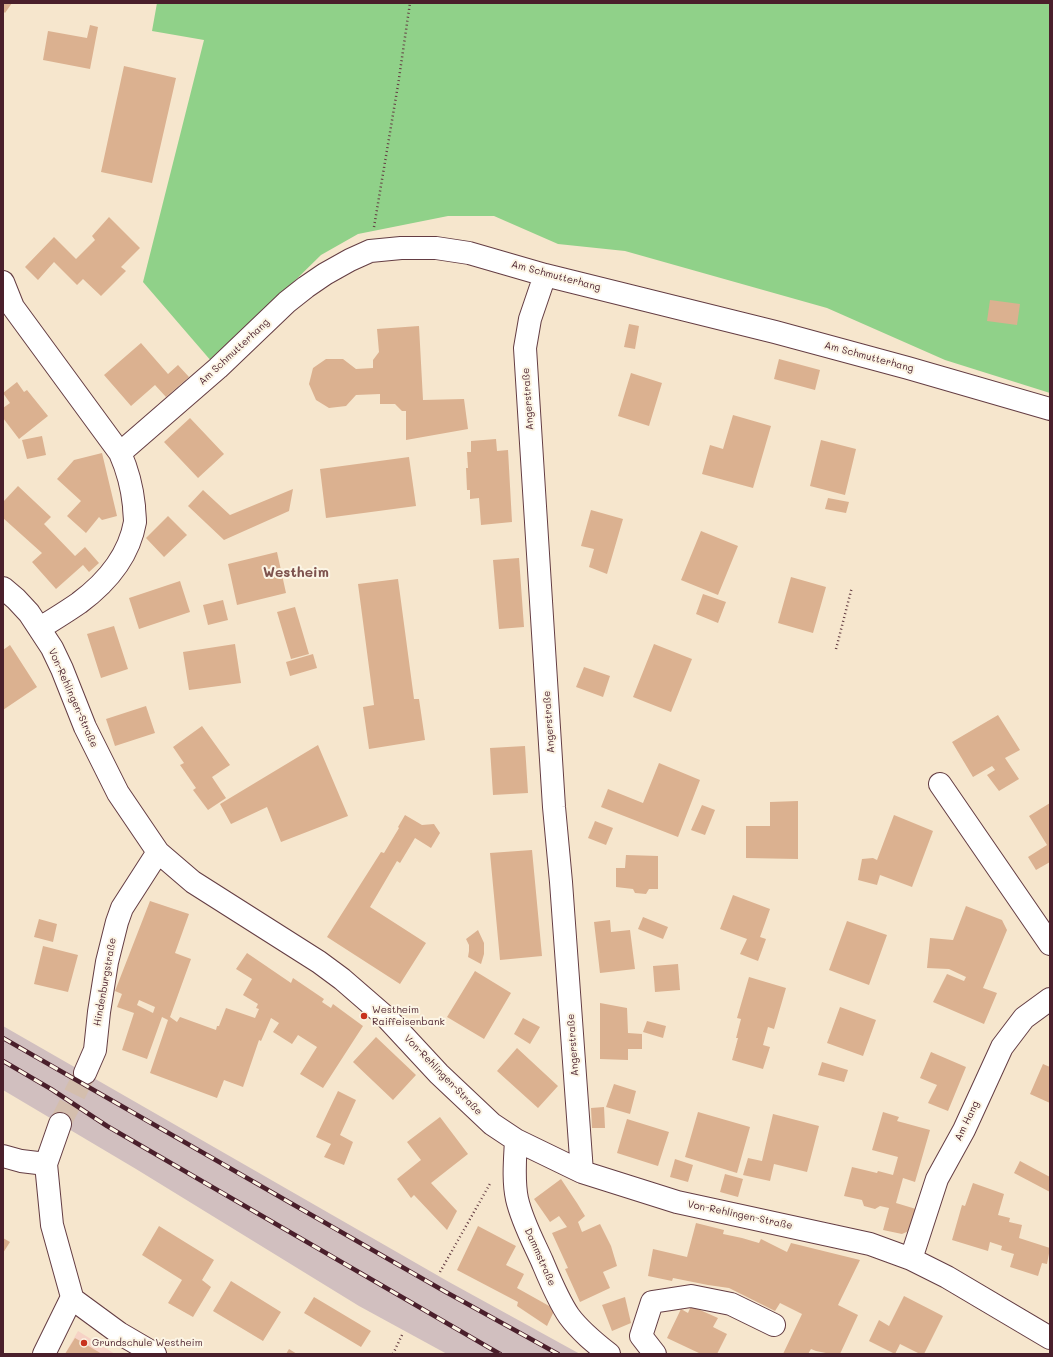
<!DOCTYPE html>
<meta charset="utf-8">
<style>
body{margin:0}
#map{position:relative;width:1053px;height:1357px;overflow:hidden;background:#f6e6cd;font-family:Mali,sans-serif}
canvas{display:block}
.frame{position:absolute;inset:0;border:4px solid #4a1f2b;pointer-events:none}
</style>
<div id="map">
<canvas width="1053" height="1357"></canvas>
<div class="frame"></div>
</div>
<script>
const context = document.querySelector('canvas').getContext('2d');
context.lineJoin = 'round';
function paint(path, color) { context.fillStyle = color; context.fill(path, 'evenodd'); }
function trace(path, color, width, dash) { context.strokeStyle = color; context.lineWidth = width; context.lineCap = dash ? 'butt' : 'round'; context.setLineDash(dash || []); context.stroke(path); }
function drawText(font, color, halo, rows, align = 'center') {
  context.font = font + ' Mali,sans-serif'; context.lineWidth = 4; context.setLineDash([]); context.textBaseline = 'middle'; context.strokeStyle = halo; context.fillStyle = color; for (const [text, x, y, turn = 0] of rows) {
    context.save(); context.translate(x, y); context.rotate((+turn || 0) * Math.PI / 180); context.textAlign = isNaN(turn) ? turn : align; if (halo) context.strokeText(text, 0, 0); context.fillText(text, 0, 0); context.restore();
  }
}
paint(new Path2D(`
 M78 1331 115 1354H65Z`), '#f6d2c5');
paint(new Path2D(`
 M3 1026 449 1282 580 1354H447L359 1306 136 1169 3 1090Z`), '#d1bfbf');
paint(new Path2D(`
 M157 3H1050V393L945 360 827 308 625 251 558 244 494 216H448L358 234 321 255 212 362 143 282 204 40 152 31Z`), '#90d189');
paint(new Path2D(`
 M3 3H12L5 13 3 11Z
 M90 25 98 27 90 69 43 60 48 31 87 38Z
 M124 66 176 78 152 183 101 172Z
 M109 217 140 248 121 267 126 271 101 296 83 279 77 285 54 262 38 280 25 267 54 237 76 259 95 240 92 236Z
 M990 300 1020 304 1017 325 987 321Z
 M629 324 639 326 635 349 624 347Z
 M419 326 423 400 464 399 468 429 406 440V411H402L395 404H380V394L356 395 346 406 329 408 316 400 309 384 313 368 326 359H343L356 369 373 368V360L379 352 377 329Z
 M141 343 168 374 178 365 189 377 166 397 155 385 131 406 104 375Z
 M779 359 820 370 815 390 774 379Z
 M631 373 662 383 649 426 618 416Z
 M17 382 24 392 27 390 48 416 19 439 3 418V408L10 403 3 393Z
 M733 415 771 426 753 488 702 474 710 445 723 449Z
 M190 418 224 454 198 478 164 442Z
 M42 436 46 455 27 459 22 440Z
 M496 439 497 451 508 450 512 522 481 525 479 498 470 499V490H467L466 468H468L467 452H471V441Z
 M821 440 856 449 845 495 810 486Z
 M102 453 117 516 102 520 99 517 86 533 67 516 81 501 57 479 74 460Z
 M409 457 416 506 326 518 320 469Z
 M18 486 51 517 44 524 75 556 85 547 99 563 89 572 83 565 56 589 32 562 42 553 3 518V502Z
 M293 489 289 511 224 540 188 506 203 490 230 515Z
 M828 498 849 502 846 513 825 509Z
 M591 510 623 519 607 574 589 567 594 549 581 546Z
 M168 516 187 535 164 557 146 538Z
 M701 531 738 546 718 595 681 580Z
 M277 552 286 593 237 605 228 564Z
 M519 558 524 627 499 629 493 560Z
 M791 577 826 587 813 633 778 623Z
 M398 579 414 699H419L425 740 369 749 363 707 374 705 358 584Z
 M180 581 190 612 139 629 129 598Z
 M703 594 726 602 718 623 696 614Z
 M223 600 228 620 208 625 203 605Z
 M295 607 309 654 291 659 277 612Z
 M114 626 128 669 101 678 87 634Z
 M235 644 241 683 189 690 183 652Z
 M654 644 692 659 671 712 633 697Z
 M10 645 37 687 3 710V650Z
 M313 654 317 668 290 676 286 662Z
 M584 667 610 676 603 697 576 687Z
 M146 706 155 733 115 746 106 719Z
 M998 715 1020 750 1005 758 1019 779 999 791 987 775 995 770 992 766 973 777 952 742Z
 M202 726 230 765 212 777 226 798 208 810 193 790 196 788 180 765 184 763 173 747Z
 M318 745 348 816 281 842 267 807 231 824 220 804Z
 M525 746 528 793 493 795 490 748Z
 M659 763 700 780 678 837 601 807 608 789 643 803Z
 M798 801V859L746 858V826H770V802Z
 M1050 803V862L1036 870 1028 857 1047 845 1029 816Z
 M702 805 715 810 705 835 691 830Z
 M405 815 422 825 434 824 440 833 431 848 415 838 400 863 397 861 370 907 426 943 400 984 327 937 381 852 384 853 399 828 398 827Z
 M894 815 933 831 912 887 880 875 877 885 858 880 862 859 873 858 877 860Z
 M595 821 613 828 606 845 588 838Z
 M532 850 542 956 500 960 490 853Z
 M626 855 658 856V889H649L646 894 635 893 633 889 616 887V868H625Z
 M733 895 770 909 760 937 766 939 758 961 740 954 747 939 720 929Z
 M150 901 189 914 175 953 191 959 170 1017 177 1022 180 1017 216 1030 217 1026H219L226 1008 255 1018 259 1009 256 1008 258 1004 243 995 252 979 236 969 247 953 291 983 293 978 324 999 322 1002 331 1008 333 1004 363 1026 323 1088 300 1074 317 1047 298 1035 292 1044 273 1032 279 1023 271 1018 261 1041 259 1040 243 1087 224 1080 217 1098 150 1073 168 1020 162 1017 147 1059 122 1050 134 1013 117 1007 122 994 115 991ZM139 1000 155 1007 153 1013 137 1005Z
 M966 906 1002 920 1007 930 983 988 997 993 984 1024 933 1002 947 974 964 981 966 977 949 969 927 968 930 938 953 940Z
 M643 917 668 927 663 939 638 929Z
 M39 919 57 924 53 942 34 937Z
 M610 920 611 932 630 930 635 969 600 973 594 922Z
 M847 921 887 935 869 985 829 970Z
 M478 930 484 943V954L481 964 468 957 469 951V945L466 939Z
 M43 946 78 955 68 992 34 984Z
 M678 964 680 990 655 992 653 966Z
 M475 971 511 993 484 1039 447 1017Z
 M749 977 786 988 774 1029 768 1027 763 1045 770 1047 763 1069 732 1060 738 1038H736L741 1019 737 1018Z
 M600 1003 627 1008 628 1033 642 1034V1049H628V1060L600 1059Z
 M840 1007 876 1020 863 1056 827 1043Z
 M523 1018 540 1027 530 1044 514 1034Z
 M647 1021 666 1026 663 1038 643 1032Z
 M376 1037 416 1075 393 1100 353 1062Z
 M517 1048 558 1086 538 1108 497 1071Z
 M931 1052 966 1067 948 1111 928 1103 937 1085 920 1078Z
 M822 1062 848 1070 844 1082 818 1075Z
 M1043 1064 1050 1067V1103L1030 1094Z
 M614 1084 636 1091 630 1114 606 1107Z
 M338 1091 356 1100 340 1135 353 1142 344 1165 324 1157 331 1144 316 1137Z
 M604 1107 605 1128H592L591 1108Z
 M698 1112 750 1127 737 1173 685 1157Z
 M883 1112 899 1117 897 1121 930 1130 915 1182 903 1178 896 1203 916 1209 911 1230 902 1234 883 1230 889 1208 880 1206 875 1209 864 1206 862 1200 844 1196 852 1167 877 1173 878 1171 893 1175 898 1157 872 1150Z
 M773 1114 819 1126 807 1172 774 1164 770 1181 743 1175 748 1158 762 1161Z
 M440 1117 468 1154 431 1183 457 1211 447 1230 414 1195 411 1198 397 1179 421 1160 407 1142Z
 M627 1119 669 1132 658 1166 617 1153Z
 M675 1159 693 1165 688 1182 670 1177Z
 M1020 1161 1050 1177V1192L1014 1173Z
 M725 1174 743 1179 738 1197 720 1192Z
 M561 1179 577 1203 585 1216 578 1222 582 1232 600 1224 611 1246 617 1266 603 1272 610 1288 580 1302 565 1269 568 1268 552 1233 567 1227 559 1216 550 1222 534 1199Z
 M973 1183 1004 1194 998 1215 1010 1218 1009 1222 1022 1225 1019 1238 1050 1248 1047 1264 1042 1263 1038 1276 1010 1267 1014 1254 1001 1250 1002 1246 990 1242 988 1251 952 1240 962 1205 965 1206Z
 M696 1223 724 1230 723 1234 742 1238 759 1243 761 1239 787 1252 791 1243 860 1260 838 1305 858 1315 840 1354H831L816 1351 811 1349 808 1354H783L802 1314 780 1303 775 1311 729 1288 708 1285 673 1278 672 1281 648 1276 653 1249 687 1257Z
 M159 1226 214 1260 202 1280 211 1287 193 1317 168 1303 182 1280 142 1255Z
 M478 1226 516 1246 506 1265 524 1274 517 1288 551 1307 554 1311 547 1326 517 1306 518 1302 457 1270Z
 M3 1238 10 1242 3 1253Z
 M231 1281 281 1312 263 1341 213 1311Z
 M904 1296 943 1316 924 1354H920L900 1344 895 1354 869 1341 879 1320 889 1326Z
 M314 1297 371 1331 361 1347 304 1313Z
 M625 1297 631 1323 612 1331 602 1305Z
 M691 1306 718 1318 713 1327 727 1334 717 1354H701L667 1338 681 1309 688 1313Z
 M75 1338 102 1354H65Z
 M289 1349 297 1354H286Z`), '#dbb190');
trace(new Path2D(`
 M60 1124 85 1073`), '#d4bead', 22, [22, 11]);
const minor = new Path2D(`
 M545 275 530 319 525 348 554 807 561 882 582 1172
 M3 282 13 307 120 453C128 471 132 486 134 506 134 511 135 517 135 522 129 556 106 583 79 603 66 612 53 620 40 628
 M120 453 218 368 287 302 306 287 325 274 350 260 370 251 401 248H436L469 253 545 275 775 332 908 368 1050 409
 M3 588 16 599 29 613 52 648 62 669 85 727 118 793 158 852 193 882 319 962 342 979 387 1018 439 1074 492 1124 516 1140 582 1172 677 1202 870 1244 911 1259 947 1277 1050 1338
 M940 784 1050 944
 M85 1073 95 1050 99 1012 107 962 117 922 122 908 158 852
 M60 1124 46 1164 52 1225 72 1297 74 1300 119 1333 155 1354
 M516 1140C515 1160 513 1180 517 1199 522 1221 533 1241 542 1261 550 1280 558 1300 569 1316 580 1331 595 1343 609 1354
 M3 1156 21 1161 46 1164
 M911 1259 937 1179 964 1130 1002 1047 1024 1018 1050 999
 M44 1354 72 1297
 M655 1354 641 1336 652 1302 691 1296 731 1304 774 1325`);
trace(minor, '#643d43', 24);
trace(new Path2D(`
 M374 227 398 85 410 3
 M836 649 852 587
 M440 1272 491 1182
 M393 1354 403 1333`), '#643d43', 2.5, [1, 3]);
trace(minor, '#fff', 22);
const rail = new Path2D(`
 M3 1038 444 1291 558 1354
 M3 1061 51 1089 107 1126 500 1354`);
trace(rail, '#4a1f2b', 4.5);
trace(rail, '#fcf5e5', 3, [9]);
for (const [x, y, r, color] of [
 [364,1016,4,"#c8321e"],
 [84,1343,4,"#c8321e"]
]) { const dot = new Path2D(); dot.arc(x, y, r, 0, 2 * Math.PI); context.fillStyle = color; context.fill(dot); trace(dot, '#fcf5e5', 1.5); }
drawText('10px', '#4a1f2b', '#fcf5e5', [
 ["Am Schmutterhang",556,276,15],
 ["Am Schmutterhang",234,352,-43],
 ["Am Schmutterhang",869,357,15],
 ["Angerstraße",528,399,-94],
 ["Von-Rehlingen-Straße",73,698,66],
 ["Angerstraße",549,722,-94],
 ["Hindenburgstraße",105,982,-80],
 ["Angerstraße",573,1045,-94],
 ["Von-Rehlingen-Straße",443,1075,46],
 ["Am Hang",967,1121,-64],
 ["Von-Rehlingen-Straße",740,1215,12],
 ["Dammstraße",540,1257,66]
]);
drawText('10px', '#4a1f2b', '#fcf5e5', [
 ["Westheim",372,1010],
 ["Raiffeisenbank",372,1022],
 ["Grundschule Westheim",92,1343]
], 'left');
drawText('bold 14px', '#7d524e', '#fcf5e5', [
 ["Westheim",296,573]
]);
</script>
